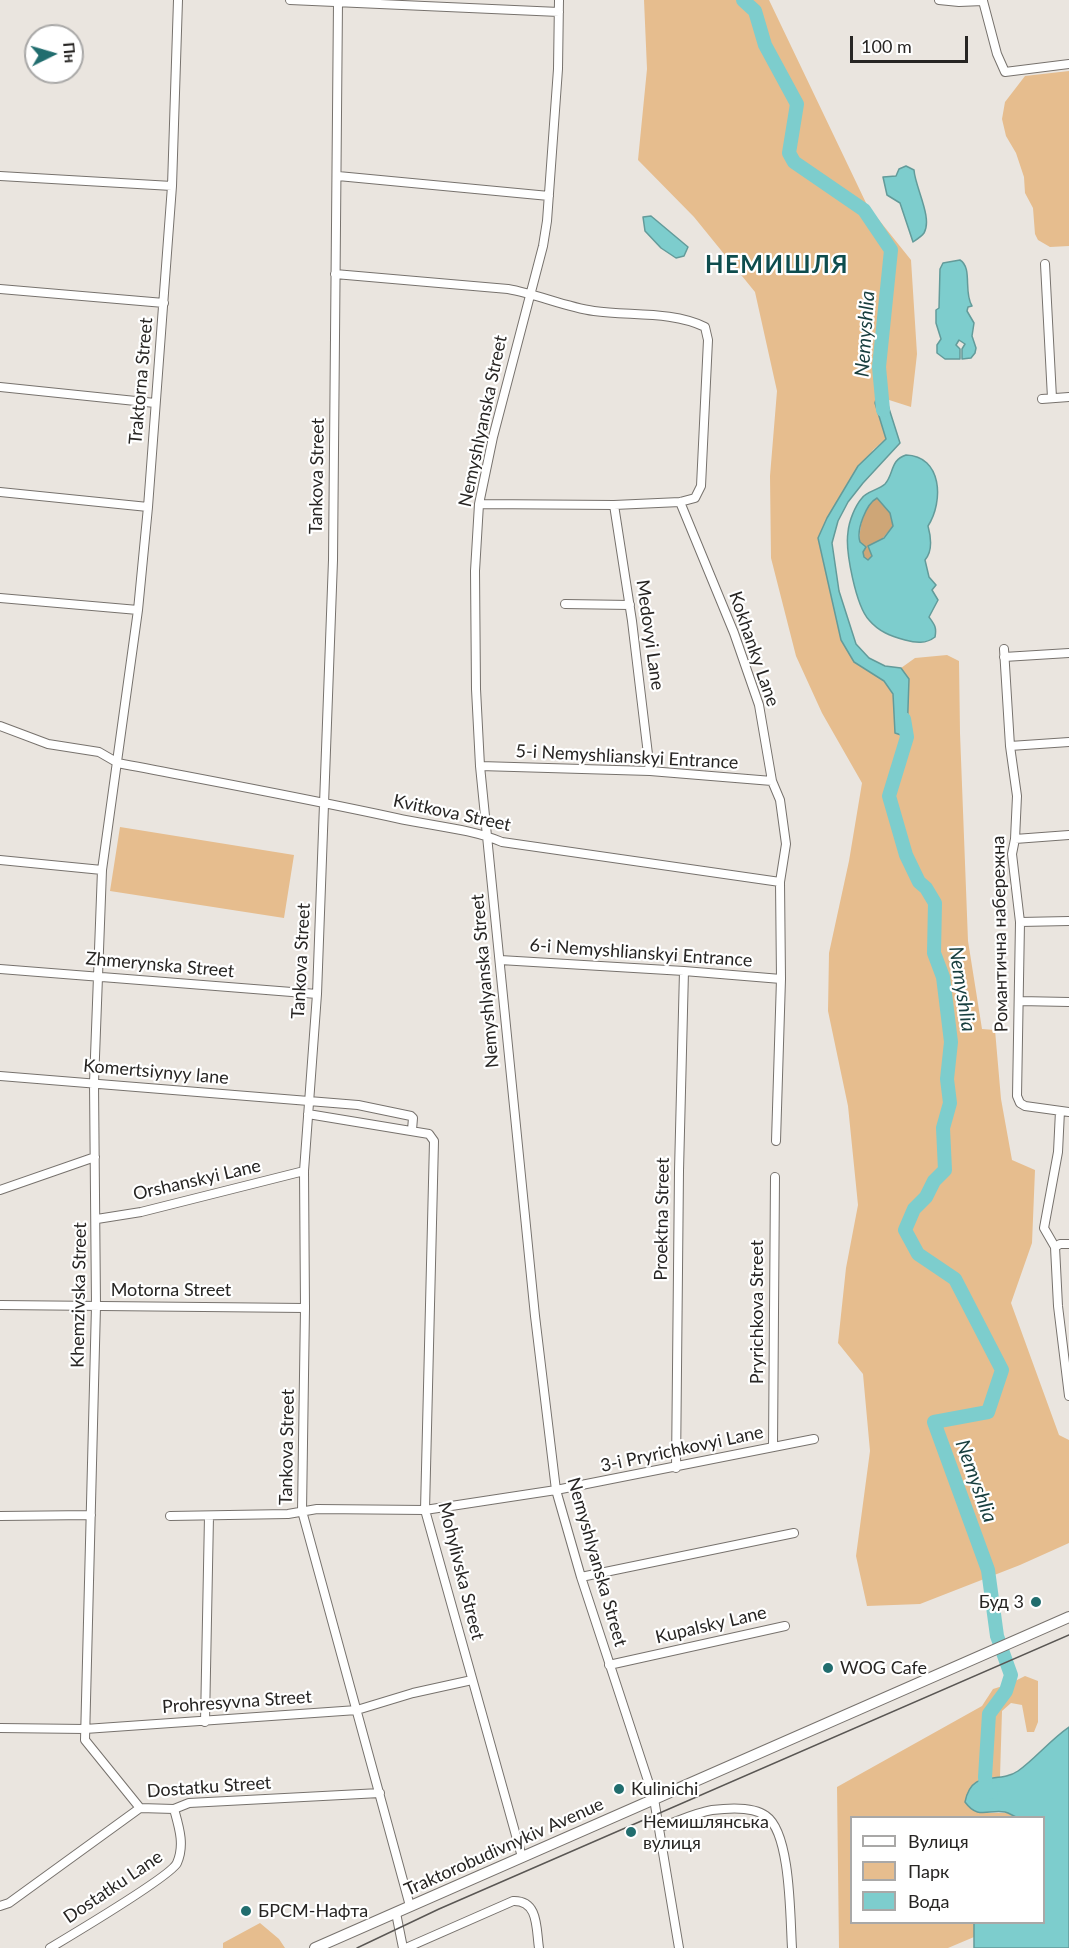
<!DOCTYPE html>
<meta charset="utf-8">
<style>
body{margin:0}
#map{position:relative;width:1069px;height:1948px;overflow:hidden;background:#eae5df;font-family:Lato,sans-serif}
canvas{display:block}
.legend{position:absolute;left:850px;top:1816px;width:195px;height:108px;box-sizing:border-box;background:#fff;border:2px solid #a9a8a7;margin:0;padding:8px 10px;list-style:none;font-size:18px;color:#272523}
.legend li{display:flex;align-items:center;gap:12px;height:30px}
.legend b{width:30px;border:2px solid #a9a8a7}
.north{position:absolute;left:24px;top:24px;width:60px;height:60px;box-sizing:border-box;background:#fff;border:2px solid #a9a8a7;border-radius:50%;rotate:85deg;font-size:16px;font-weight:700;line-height:24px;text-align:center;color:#272523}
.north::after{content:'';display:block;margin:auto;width:21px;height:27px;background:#216d6e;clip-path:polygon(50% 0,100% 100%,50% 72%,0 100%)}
.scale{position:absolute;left:850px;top:36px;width:118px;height:27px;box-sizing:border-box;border:3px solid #272523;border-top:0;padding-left:8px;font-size:18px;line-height:21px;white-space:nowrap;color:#272523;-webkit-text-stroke:4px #fff;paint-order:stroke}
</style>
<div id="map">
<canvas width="1069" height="1948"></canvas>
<ul class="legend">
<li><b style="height:8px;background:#fff"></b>Вулиця</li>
<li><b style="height:16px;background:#e6bd8e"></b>Парк</li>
<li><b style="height:16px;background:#7dcdcd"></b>Вода</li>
</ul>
<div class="north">Пн</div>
<div class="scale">100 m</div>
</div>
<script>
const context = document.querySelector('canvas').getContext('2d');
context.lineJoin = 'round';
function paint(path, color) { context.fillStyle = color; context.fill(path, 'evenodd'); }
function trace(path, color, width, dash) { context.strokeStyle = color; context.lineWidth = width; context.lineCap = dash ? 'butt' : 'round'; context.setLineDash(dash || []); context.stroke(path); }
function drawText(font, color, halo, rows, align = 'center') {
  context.font = font + ' Lato,sans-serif'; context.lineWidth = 4.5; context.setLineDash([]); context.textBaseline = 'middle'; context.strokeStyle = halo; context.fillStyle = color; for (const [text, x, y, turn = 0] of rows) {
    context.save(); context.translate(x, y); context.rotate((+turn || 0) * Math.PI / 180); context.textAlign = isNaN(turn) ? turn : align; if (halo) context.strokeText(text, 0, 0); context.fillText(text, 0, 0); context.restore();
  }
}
paint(new Path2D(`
 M644 0H769L867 205 911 260 917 354 911 407 886 399 878 392 875 403 886 439 873 450 818 538 855 662 884 681 893 695 896 733 907 737 909 680 901 668 915 658 947 655 959 661 960 733 968 941 982 1029 995 1030 1001 1099 1012 1160 1035 1170 1032 1243 1011 1303 1059 1435 1069 1440V1543L1020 1565 920 1604 867 1606 856 1556 870 1451 863 1374 838 1343 846 1268 858 1205 848 1106 828 1011 829 953 849 861 862 783 822 713 796 656 771 558 770 476 777 391 755 292 694 217 638 160 647 69Z
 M1069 71V246L1050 247 1038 240 1035 234 1033 208 1025 193 1024 177 1016 153 1006 136 1002 119 1005 102 1025 76Z
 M120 827 294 855 284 918 110 891Z
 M1025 1676 1038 1681V1722L1034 1732H1027L1022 1705 1011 1703 1002 1711 1000 1777H985L988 1813H1008L1015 1817 852 1818V1922L974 1923V1937L948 1948H839L837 1787 982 1706 993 1689 1009 1684Z
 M260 1923 279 1939 285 1948H223V1943Z`), '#e6bd8e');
paint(new Path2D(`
 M877 498 890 513 893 526 872 551V558L868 561C853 550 860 505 877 498Z`), '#cea677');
const water = new Path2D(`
 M906 166 914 170C915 187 933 218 924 233 922 236 916 240 913 242L900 203 887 195 883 177 896 176 899 169Z
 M651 216 688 247 684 256 676 258 661 248 645 231 643 217Z
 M960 260C973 268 963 292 972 306L968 307 967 311 974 323 972 336 976 348 975 353 971 358 962 359V349L965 344 959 340 956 345 960 349V359H945L937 353V345L941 339 936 323V310L939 308 940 269 943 263Z
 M878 392 886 399 900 443 863 483 848 502 838 521 832 543 839 591 856 644 869 658 885 666 901 668 909 679 907 737 895 733 893 694 884 681 854 662 841 640 818 538 827 518 858 466 886 439 875 403Z
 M906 455C942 456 944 501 928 526 931 537 933 551 925 560L929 577 936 585 932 590 938 600 929 617C934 624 937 627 935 637 926 644 916 643 905 640 891 636 879 632 869 620 856 606 845 551 848 532 849 521 855 506 862 498 867 491 879 490 885 484 894 474 890 460 906 455ZM877 498 890 513 893 526 884 538 868 546 872 556 868 560 864 557 863 552 866 547 860 542C856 530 866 504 877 498Z
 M1069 1727V1948H974V1923L1044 1922V1818C1035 1818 1027 1818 1019 1818 1014 1817 1010 1813 1005 1812 988 1809 978 1820 965 1802 972 1767 998 1785 1018 1771 1036 1758 1050 1740 1069 1727Z`);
paint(water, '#7dcdcd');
trace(water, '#639b9a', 1.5);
trace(new Path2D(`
 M743 0 755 11 765 45 797 104 789 153 794 162 864 210 891 250 879 367 883 410
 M904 719 907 737 889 796 906 855 919 882 926 888 935 903 934 953 943 977 951 1042 947 1079 950 1103 943 1128 945 1170 934 1181 926 1197 914 1209 905 1230 918 1254 955 1279 1002 1370 988 1412 934 1422 988 1570 997 1636 1011 1675 1006 1691 989 1714 985 1777 986 1787 991 1792`), '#7dcdcd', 14);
const minor = new Path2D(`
 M290 0 559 12
 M559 0 558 69 547 221 543 246 493 437 479 504 475 571 476 689 480 766 535 1316 556 1490 581 1577 654 1799 679 1948
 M939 0 959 2 983 1
 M983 1 997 54 1005 72 1069 64
 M338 2 333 560 317 994 304 1171 305 1308 302 1511 410 1906
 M0 176 172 186
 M338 176 549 196
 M1045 264 1052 398
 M335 274 508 289C537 294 565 307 594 311 630 316 672 311 705 327L708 340 701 486 695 498 680 502 614 505 479 504
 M0 289 164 303
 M0 387 155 403
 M1042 399 1069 397
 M0 492 148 507
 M680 502 734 633 759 705 772 781 780 800 786 844 780 882 781 979 776 1141
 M614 505 632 621 650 771
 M0 598 138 610
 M565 604 630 605
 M1004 649 1010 746 1017 796 1015 839 1012 854 1020 922 1017 1096 1020 1103 1025 1106 1069 1112
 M1004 657 1069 653
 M0 726 48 744 99 752 118 763C211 781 304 798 396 818 431 826 469 828 502 842L780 882
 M1010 746 1069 742
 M480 766 650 771 772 781
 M1015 839 1069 835
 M0 860 102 870
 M1020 922 1069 921
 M500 960 684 971 781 979
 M0 969 317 994
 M1019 1001 1069 1002
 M0 1076 358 1105 411 1116 413 1118 412 1130
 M1060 1111 1058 1152 1044 1228 1055 1247 1058 1306 1069 1396
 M308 1114 429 1134 434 1141 425 1510 522 1857
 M0 1190 95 1157
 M97 1219 141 1212 304 1171
 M1055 1247 1060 1244H1069
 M0 1305 305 1308
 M773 1447 775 1177
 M676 1468 679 1171 684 971
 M0 1516 91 1515
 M170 1516 288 1514 317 1509 425 1510 556 1490 814 1439
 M581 1577 794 1533
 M609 1665 785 1626
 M205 1722 209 1516
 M0 1728 85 1729 357 1710 413 1693 472 1680
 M140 1808 85 1740 96 1306 94 1083 102 870 138 610 148 507 172 186 178 0
 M660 1827C676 1822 695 1813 712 1810 728 1808 753 1806 766 1816 791 1833 790 1918 792 1948
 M0 1906 9 1903 140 1808 174 1809 189 1803 380 1793
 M396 1913 403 1948
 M50 1948C70 1936 171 1876 177 1863 185 1845 179 1827 174 1809
 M406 1948 513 1901C539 1900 536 1929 539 1948`);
const major = new Path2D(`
 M315 1948 1069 1617`);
trace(minor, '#77726d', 10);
trace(major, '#77726d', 12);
trace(minor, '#fff', 8);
trace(major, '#fff', 10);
trace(new Path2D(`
 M357 1948 439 1909 1069 1635`), '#595653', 1.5);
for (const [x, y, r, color] of [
 [1036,1602,6,"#216d6e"],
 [828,1668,6,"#216d6e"],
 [619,1789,6,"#216d6e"],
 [631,1832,6,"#216d6e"],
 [246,1911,6,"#216d6e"]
]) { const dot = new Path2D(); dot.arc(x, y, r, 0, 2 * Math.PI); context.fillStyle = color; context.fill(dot); trace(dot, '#fff', 2); }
drawText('18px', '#272523', '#fff', [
 ["Traktorna Street",141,381,-85],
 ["Nemyshlyanska Street",483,421,-78],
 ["Tankova Street",317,476,-89],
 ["Medovyi Lane",650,635,82],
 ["Kokhanky Lane",754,649,71],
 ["5-i Nemyshlianskyi Entrance",627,757,3],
 ["Kvitkova Street",452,813,12],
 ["Романтична набережна",1000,934,-91],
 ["6-i Nemyshlianskyi Entrance",641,953,4],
 ["Tankova Street",301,961,-87],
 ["Zhmerynska Street",160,965,5],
 ["Nemyshlyanska Street",485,981,-95],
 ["Komertsiynyy lane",156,1072,5],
 ["Orshanskyi Lane",197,1180,-13],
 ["Proektna Street",662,1219,-89],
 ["Motorna Street",171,1290],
 ["Khemzivska Street",79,1295,-89],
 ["Pryrichkova Street",757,1312,-90],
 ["Tankova Street",287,1447,-89],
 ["3-i Pryrichkovyi Lane",682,1449,-12],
 ["Nemyshlyanska Street",597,1562,74],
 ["Mohylivska Street",461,1571,76],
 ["Kupalsky Lane",711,1625,-13],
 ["Prohresyvna Street",237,1702,-4],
 ["Dostatku Street",209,1787,-4],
 ["Traktorobudivnykiv Avenue",504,1847,-24],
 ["Dostatku Lane",113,1887,-34]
]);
drawText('18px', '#272523', '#fff', [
 ["Буд 3",1024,1602,"right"],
 ["WOG Cafe",840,1668],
 ["Kulinichi",631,1789],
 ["Немишлянська",643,1822],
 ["вулиця",643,1843],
 ["БРСМ-Нафта",258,1911]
], 'left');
drawText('italic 20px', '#173e3e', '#fff', [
 ["Nemyshlia",865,334,-86],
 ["Nemyshlia",962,989,81],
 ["Nemyshlia",976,1481,70]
]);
context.letterSpacing = '1.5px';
drawText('bold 24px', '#0e4d4e', '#fff', [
 ["НЕМИШЛЯ",777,265]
]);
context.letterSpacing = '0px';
</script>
